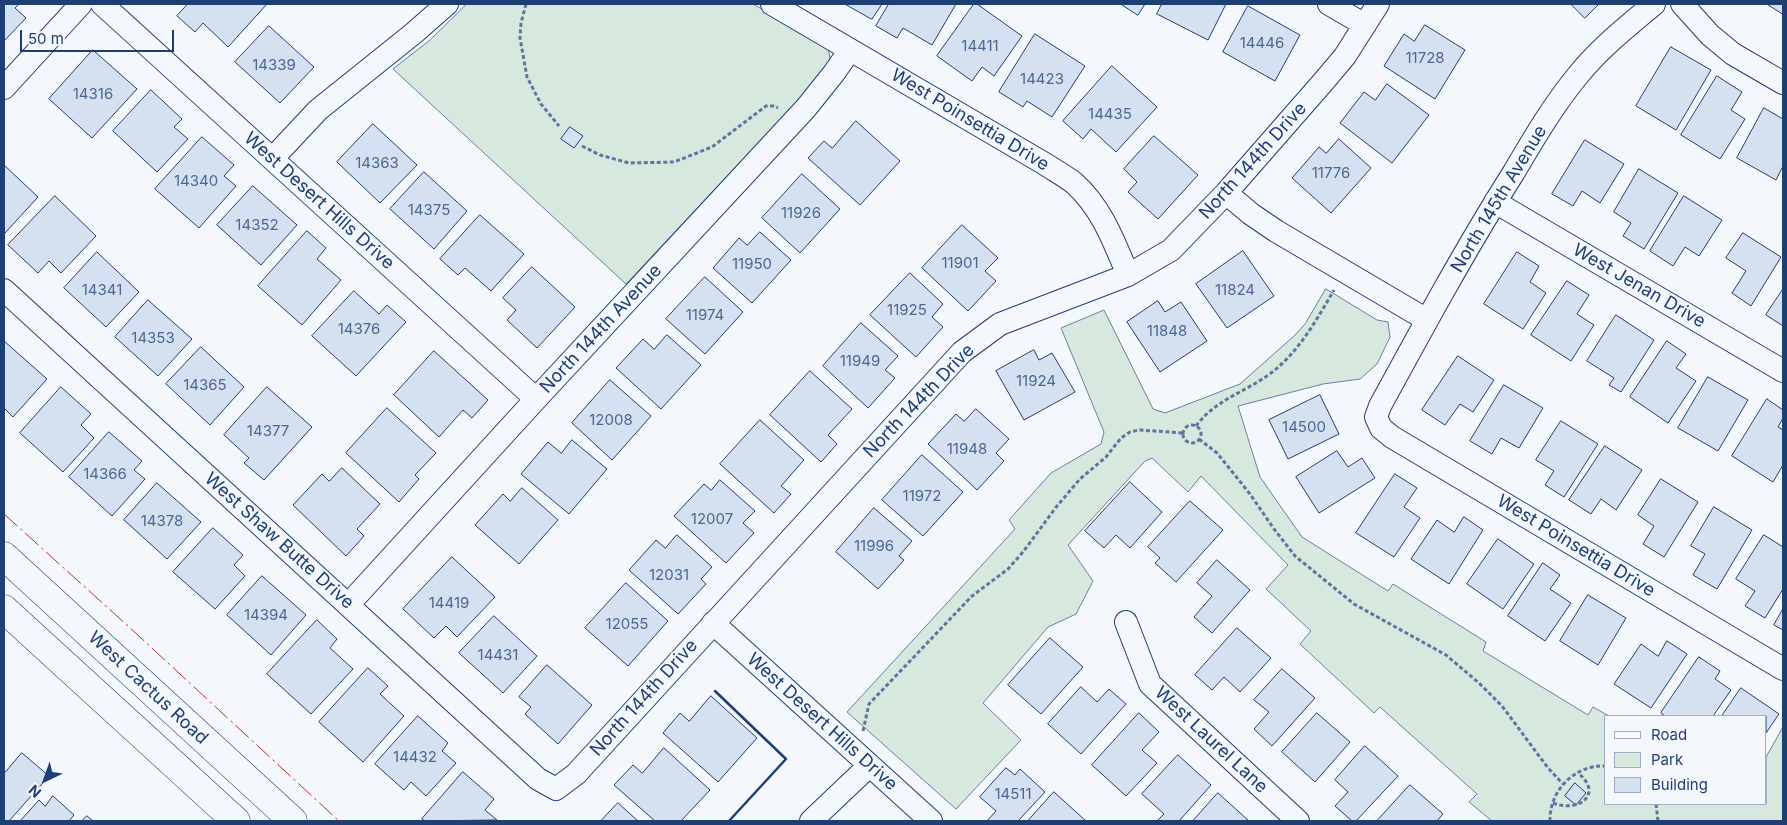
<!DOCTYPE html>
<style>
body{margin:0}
#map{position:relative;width:1787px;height:825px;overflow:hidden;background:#f4f7fb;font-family:Inter,sans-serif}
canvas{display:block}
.frame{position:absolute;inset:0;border:5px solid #1d3f73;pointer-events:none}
.legend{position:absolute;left:1604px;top:715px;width:162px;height:90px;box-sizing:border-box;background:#f4f7fb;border:1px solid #9eadc5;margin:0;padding:6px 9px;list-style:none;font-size:15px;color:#1d3f73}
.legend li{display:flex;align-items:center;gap:10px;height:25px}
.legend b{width:25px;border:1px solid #9eadc5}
.north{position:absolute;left:20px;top:755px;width:50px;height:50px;-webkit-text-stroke:4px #f4f7fb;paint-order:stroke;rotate:222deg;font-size:14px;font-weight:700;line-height:20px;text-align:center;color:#1d3f73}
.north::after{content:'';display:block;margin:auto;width:18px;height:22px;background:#1d3f73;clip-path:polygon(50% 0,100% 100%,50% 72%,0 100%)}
.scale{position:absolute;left:20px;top:30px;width:154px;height:22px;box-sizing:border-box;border:2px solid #1d3f73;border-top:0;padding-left:6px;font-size:15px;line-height:18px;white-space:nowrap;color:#1d3f73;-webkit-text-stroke:4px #f4f7fb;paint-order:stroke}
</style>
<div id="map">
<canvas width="1787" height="825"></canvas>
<div class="frame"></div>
<ul class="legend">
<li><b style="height:6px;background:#f4f7fb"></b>Road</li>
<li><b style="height:14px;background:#d7e8df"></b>Park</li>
<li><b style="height:14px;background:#d5e0f0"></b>Building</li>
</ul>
<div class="north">N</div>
<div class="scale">50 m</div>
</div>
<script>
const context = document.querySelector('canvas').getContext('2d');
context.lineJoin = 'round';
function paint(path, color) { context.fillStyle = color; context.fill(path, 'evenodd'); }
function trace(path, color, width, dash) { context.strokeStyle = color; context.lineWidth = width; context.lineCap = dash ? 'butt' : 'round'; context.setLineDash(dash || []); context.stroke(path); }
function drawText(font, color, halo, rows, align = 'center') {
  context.font = font + ' Inter,sans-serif'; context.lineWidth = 4; context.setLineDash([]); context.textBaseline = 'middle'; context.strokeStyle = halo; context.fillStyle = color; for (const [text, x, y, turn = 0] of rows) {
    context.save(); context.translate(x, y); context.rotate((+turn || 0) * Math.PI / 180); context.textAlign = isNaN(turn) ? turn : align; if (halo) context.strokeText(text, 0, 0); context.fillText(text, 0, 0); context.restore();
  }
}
const green = new Path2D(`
 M467 4H753L828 47 831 65 626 284 393 69 430 40Z
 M1326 289 1377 320 1388 322 1390 337 1377 364 1360 379 1323 384 1238 406 1260 477 1302 537 1388 591 1393 584 1486 642 1483 651 1588 715 1593 707 1609 716H1606V804H1766V757L1783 727V821H1492L1469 802 1477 794 1380 707 1374 713 1300 644 1311 631 1266 589 1288 565 1201 476 1188 492 1152 458 1145 461 1068 545 1093 581 1076 614 1048 627 983 703 1021 740 956 809 847 712 1015 529 1009 520 1051 473 1101 444 1104 432 1061 328 1104 310 1153 409 1165 413 1240 384 1294 336 1305 324Z`);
paint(green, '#d7e8df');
trace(green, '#687fa3', 1);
const building = new Path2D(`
 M4 4H19L15 8 26 18 4 41Z
 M188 4H267L228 47 203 23 195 32 177 16Z
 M845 4H882L872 19Z
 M889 4H956L932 45 903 28 897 38 876 26Z
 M974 4H977L1022 36 994 76 982 67 972 81 937 56Z
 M1121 4H1145L1138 15Z
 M1162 4H1226L1208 40 1157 14Z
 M1571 4H1599L1585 18Z
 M1767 4H1783V14Z
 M1248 6 1300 35 1275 81 1223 52Z
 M1425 25 1465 50 1435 99 1384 66 1404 34 1414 41Z
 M269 26 314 67 280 103 235 62Z
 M1035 34 1085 66 1052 117 1027 101 1023 107 999 92Z
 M1671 47 1711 70 1676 130 1636 106Z
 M93 50 137 89 92 138 49 99Z
 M1112 66 1157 107 1116 152 1091 129 1083 139 1063 121Z
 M1717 76 1742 92 1731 110 1745 119 1720 159 1681 135Z
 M1387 84 1429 115 1392 163 1340 123 1364 92 1375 100Z
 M151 90 182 119 174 127 188 139 157 172 113 131Z
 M1764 108 1783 119V166L1776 180 1737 158Z
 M856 121 900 161 860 205 808 158 824 141 832 148Z
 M373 124 417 165 380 203 337 162Z
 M570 127 583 136 574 148 561 139Z
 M1154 136 1198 175 1158 219 1128 192 1137 182 1124 169Z
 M202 137 234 165 224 176 236 186 199 228 155 189Z
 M1339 139 1371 168 1331 213 1292 178 1319 147 1326 153Z
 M1585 140 1624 164 1600 203 1582 191 1573 206 1552 194Z
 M4 165 38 197 5 233 4 232Z
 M1639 169 1678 193 1644 249 1623 236 1631 223 1614 212Z
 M424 172 467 211 434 249 390 209Z
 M802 174 840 209 800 253 762 218Z
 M253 186 297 225 261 265 217 225Z
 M55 196 96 236 61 273 49 261 38 273 8 245Z
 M1684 196 1722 220 1699 256 1685 247 1673 266 1650 251Z
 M480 215 524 254 491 291 465 268 458 275 440 259Z
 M962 225 998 258 985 271 996 281 968 311 922 268Z
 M307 231 326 248 317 259 341 280 302 325 258 286Z
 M760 232 791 260 752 303 713 268 739 238 747 245Z
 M1743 233 1781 257 1751 306 1732 293 1746 271 1726 258Z
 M1243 251 1274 296 1227 328 1196 284Z
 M97 252 139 292 106 327 64 288Z
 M1517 252 1539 266 1530 282 1546 293 1523 329 1484 304Z
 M532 267 575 307 537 348 507 320 516 310 503 298Z
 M910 273 943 304 932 317 943 327 916 357 870 315Z
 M705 277 743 312 705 354 666 319Z
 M1567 281 1589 295 1577 314 1594 325 1571 361 1531 335Z
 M1783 289V326L1766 315Z
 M354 291 379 314 387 305 406 322 356 376 312 336Z
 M148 300 192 339 158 376 115 337Z
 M1158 301 1165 312 1181 302 1207 341 1160 372 1127 322Z
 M1616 315 1654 340 1621 392 1609 385 1614 378 1587 361Z
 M861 323 898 356 885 370 895 378 868 408 823 366Z
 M667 335 701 365 661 409 616 368 643 339 654 349Z
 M4 341 47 379 13 417 4 408Z
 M1667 341 1686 354 1676 368 1696 381 1668 423 1630 397Z
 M201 347 244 387 210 425 166 384Z
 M1034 350 1039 360 1052 353 1075 392 1024 420 996 371Z
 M434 351 488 400 472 418 463 410 439 437 394 395Z
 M1458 356 1494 380 1473 412 1460 404 1445 425 1422 410Z
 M810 371 852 409 828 435 837 444 821 462 770 415Z
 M1708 377 1748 400 1718 451 1678 428Z
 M610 380 651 416 612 460 572 423Z
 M1504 385 1543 408 1519 448 1501 438 1492 454 1470 441Z
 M61 387 91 414 81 425 94 438 63 472 20 433Z
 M267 387 312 427 264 480 244 463 249 458 224 435Z
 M1320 395 1339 434 1288 459 1269 420Z
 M1767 399 1783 410V418L1778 427 1783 430V465L1773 482 1732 456Z
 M387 408 436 453 415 475 419 479 399 502 346 453Z
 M976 409 1009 439 996 453 1004 461 977 490 928 444 956 414 964 421Z
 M760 420 804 460 781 486 791 494 774 513 720 464Z
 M1561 421 1598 444 1564 497 1545 485 1554 471 1536 460Z
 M109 432 142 461 134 470 145 479 112 516 69 477Z
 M572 440 607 469 569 514 521 474 548 442 561 453Z
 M1605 446 1642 470 1616 510 1601 499 1591 514 1569 500Z
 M1337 451 1348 467 1362 458 1375 478 1319 513 1296 477Z
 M922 455 963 492 923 536 882 500Z
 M342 468 380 504 357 529 364 536 346 556 293 505 322 474 329 481Z
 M1395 474 1417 488 1404 507 1420 518 1394 557 1356 533Z
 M1661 479 1698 502 1664 557 1643 544 1654 526 1638 515Z
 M720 480 755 511 743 523 754 533 726 563 674 516 704 484 711 490Z
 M1130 482 1162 512 1130 548 1116 535 1104 548 1085 531Z
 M157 483 201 522 167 559 124 520Z
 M522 488 558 520 519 564 475 525 503 494 510 501Z
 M1190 501 1223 530 1176 582 1155 563 1160 558 1148 547Z
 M1714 507 1752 530 1717 589 1693 575 1705 554 1691 546Z
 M874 508 912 541 899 556 904 560 878 589 836 552Z
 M1464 517 1483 530 1449 584 1411 559 1437 520 1454 532Z
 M213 528 243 555 234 565 245 576 215 609 173 572Z
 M677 535 712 567 701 579 706 584 678 614 629 570 656 540 665 548Z
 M1764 535 1783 547V589L1765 618 1745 606 1755 591 1736 579Z
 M1498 539 1534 564 1503 609 1467 584Z
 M452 557 495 597 457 637 446 626 434 638 403 609Z
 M1217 560 1250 590 1212 633 1194 617 1212 596 1197 583Z
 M1543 563 1560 575 1550 589 1571 603 1545 641 1508 616Z
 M262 576 306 615 271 655 227 615Z
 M626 583 668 621 628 666 585 628Z
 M1588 595 1626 618 1598 665 1560 641Z
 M1783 609V630L1774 625Z
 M494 616 537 656 503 693 459 653Z
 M317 620 337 639 330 648 353 669 311 714 267 674Z
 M1237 628 1271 658 1240 692 1224 677 1212 690 1195 675Z
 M1050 638 1083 667 1041 714 1008 685Z
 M1667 641 1687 654 1651 708 1614 684 1641 644 1658 656Z
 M1699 657 1720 671 1715 679 1731 690 1713 716H1665L1661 713Z
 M547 665 592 705 558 744 525 714 531 707 519 697Z
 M368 668 388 686 380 694 404 716 363 762 319 722Z
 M1282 669 1315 698 1272 746 1254 729 1269 712 1254 700Z
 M1081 687 1097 702 1109 689 1126 704 1081 754 1048 724Z
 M1741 688 1779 714 1766 733V716H1722Z
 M711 696 757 738 718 782 663 733 680 713 689 721Z
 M1139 713 1159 732 1142 750 1157 763 1126 796 1092 765Z
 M1317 713 1350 742 1315 782 1282 752Z
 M418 716 448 743 442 751 456 763 426 796 411 782 404 790 375 764Z
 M1365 746 1398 776 1356 821H1352L1335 806 1348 792 1335 780Z
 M664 748 710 790 681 821H655L614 785 633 765 642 773Z
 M22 753 49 776 9 821H4V774Z
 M1178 755 1211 785 1179 821H1157L1164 814 1142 794Z
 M1006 768 1015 775 1020 769 1045 792 1018 821H987L996 811 980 797Z
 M463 772 494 799 485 810 497 820 425 821 422 819Z
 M1575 783 1586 793 1576 805 1565 796Z
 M1410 785 1443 814 1437 821H1377Z
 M1054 792 1086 821H1028Z
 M1218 793 1249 821H1193Z
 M53 796 74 815 69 821H20L39 800 45 806Z
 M618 803 638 821H601Z
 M87 816 93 821H82Z`);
paint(building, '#d5e0f0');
trace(building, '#1d3f73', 1);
const minor = new Path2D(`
 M102 4 536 399
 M772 4 1045 164C1054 170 1065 176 1074 183 1102 208 1114 242 1128 275
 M1329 4 1365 25
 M1654 4C1628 26 1601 47 1579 74 1554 104 1534 138 1514 172 1466 248 1423 327 1380 406L1376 417 1381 428 1392 437 1783 669
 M1682 4 1710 35 1733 54 1783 83
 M4 88 81 4
 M273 158 318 110 414 33 447 4
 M1226 193 1251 214 1276 231 1427 320
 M1495 202 1783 371
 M4 290 538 779 556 789 576 774 962 352 1000 324 1128 275 1171 250 1226 193 1324 81 1345 56 1378 4
 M348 605 536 399 806 108 834 73 850 50
 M1126 622 1150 684 1298 821
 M713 623 931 821
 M811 821 869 766`);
const major = new Path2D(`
 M4 556 293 821
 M4 609 236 821`);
trace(minor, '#1d3f73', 24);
trace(major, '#1d3f73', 29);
trace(new Path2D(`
 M526 4 521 23 520 38 527 77 541 104 559 126
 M582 146 600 155 629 163 674 162 712 147 766 106H774L778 108
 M1183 434a9 9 0 1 1 18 0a9 9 0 1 1-18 0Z
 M1196 426C1216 399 1246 392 1271 373 1299 352 1317 319 1334 290
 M1199 439 1217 453 1250 494 1274 529 1295 556 1354 604 1446 655 1479 683 1502 706 1548 768 1563 784
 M863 731 869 704 972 596 1008 569 1023 552 1057 506 1080 479 1106 457 1121 438 1130 432 1140 430 1183 433
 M1553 803C1579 813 1604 794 1578 773
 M1656 804 1658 821
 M1550 821C1549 791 1575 764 1606 766`), '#5e769c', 3, [4, 2.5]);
trace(minor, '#f4f7fb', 22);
trace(major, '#f4f7fb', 28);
trace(new Path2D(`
 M715 691 786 759 729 821`), '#1d3f73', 2.5);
trace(new Path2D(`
 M4 514 128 626 339 821`), '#c62828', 1, [18, 4, 2.5, 4]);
drawText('15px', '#4b6792', null, [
 ["14446",1262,43],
 ["14411",980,46],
 ["11728",1425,58],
 ["14339",274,65],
 ["14423",1042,79],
 ["14316",93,94],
 ["14435",1110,114],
 ["14363",377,163],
 ["11776",1331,173],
 ["14340",196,181],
 ["14375",429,210],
 ["11926",801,213],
 ["14352",257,225],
 ["11901",960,263],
 ["11950",752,264],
 ["14341",102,290],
 ["11824",1235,290],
 ["11925",907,310],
 ["11974",705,315],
 ["14376",359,329],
 ["11848",1167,331],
 ["14353",153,338],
 ["11949",860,361],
 ["11924",1036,381],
 ["14365",205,385],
 ["12008",611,420],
 ["14500",1304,427],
 ["14377",268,431],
 ["11948",967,449],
 ["14366",105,474],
 ["11972",922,496],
 ["12007",712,519],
 ["14378",162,521],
 ["11996",874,546],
 ["12031",669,575],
 ["14419",449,603],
 ["14394",266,615],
 ["12055",627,624],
 ["14431",498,655],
 ["14432",415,757],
 ["14511",1013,794]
]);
drawText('18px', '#1d3f73', '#f4f7fb', [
 ["West Poinsettia Drive",970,120,31],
 ["North 144th Drive",1253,161,-48],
 ["North 145th Avenue",1499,199,-59],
 ["West Desert Hills Drive",319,201,42],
 ["West Jenan Drive",1639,286,30],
 ["North 144th Avenue",601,329,-47],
 ["North 144th Drive",919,401,-46],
 ["West Shaw Butte Drive",279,541,42],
 ["West Poinsettia Drive",1576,546,31],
 ["West Cactus Road",148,688,43],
 ["North 144th Drive",644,698,-48],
 ["West Desert Hills Drive",822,722,42],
 ["West Laurel Lane",1211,740,43]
]);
</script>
